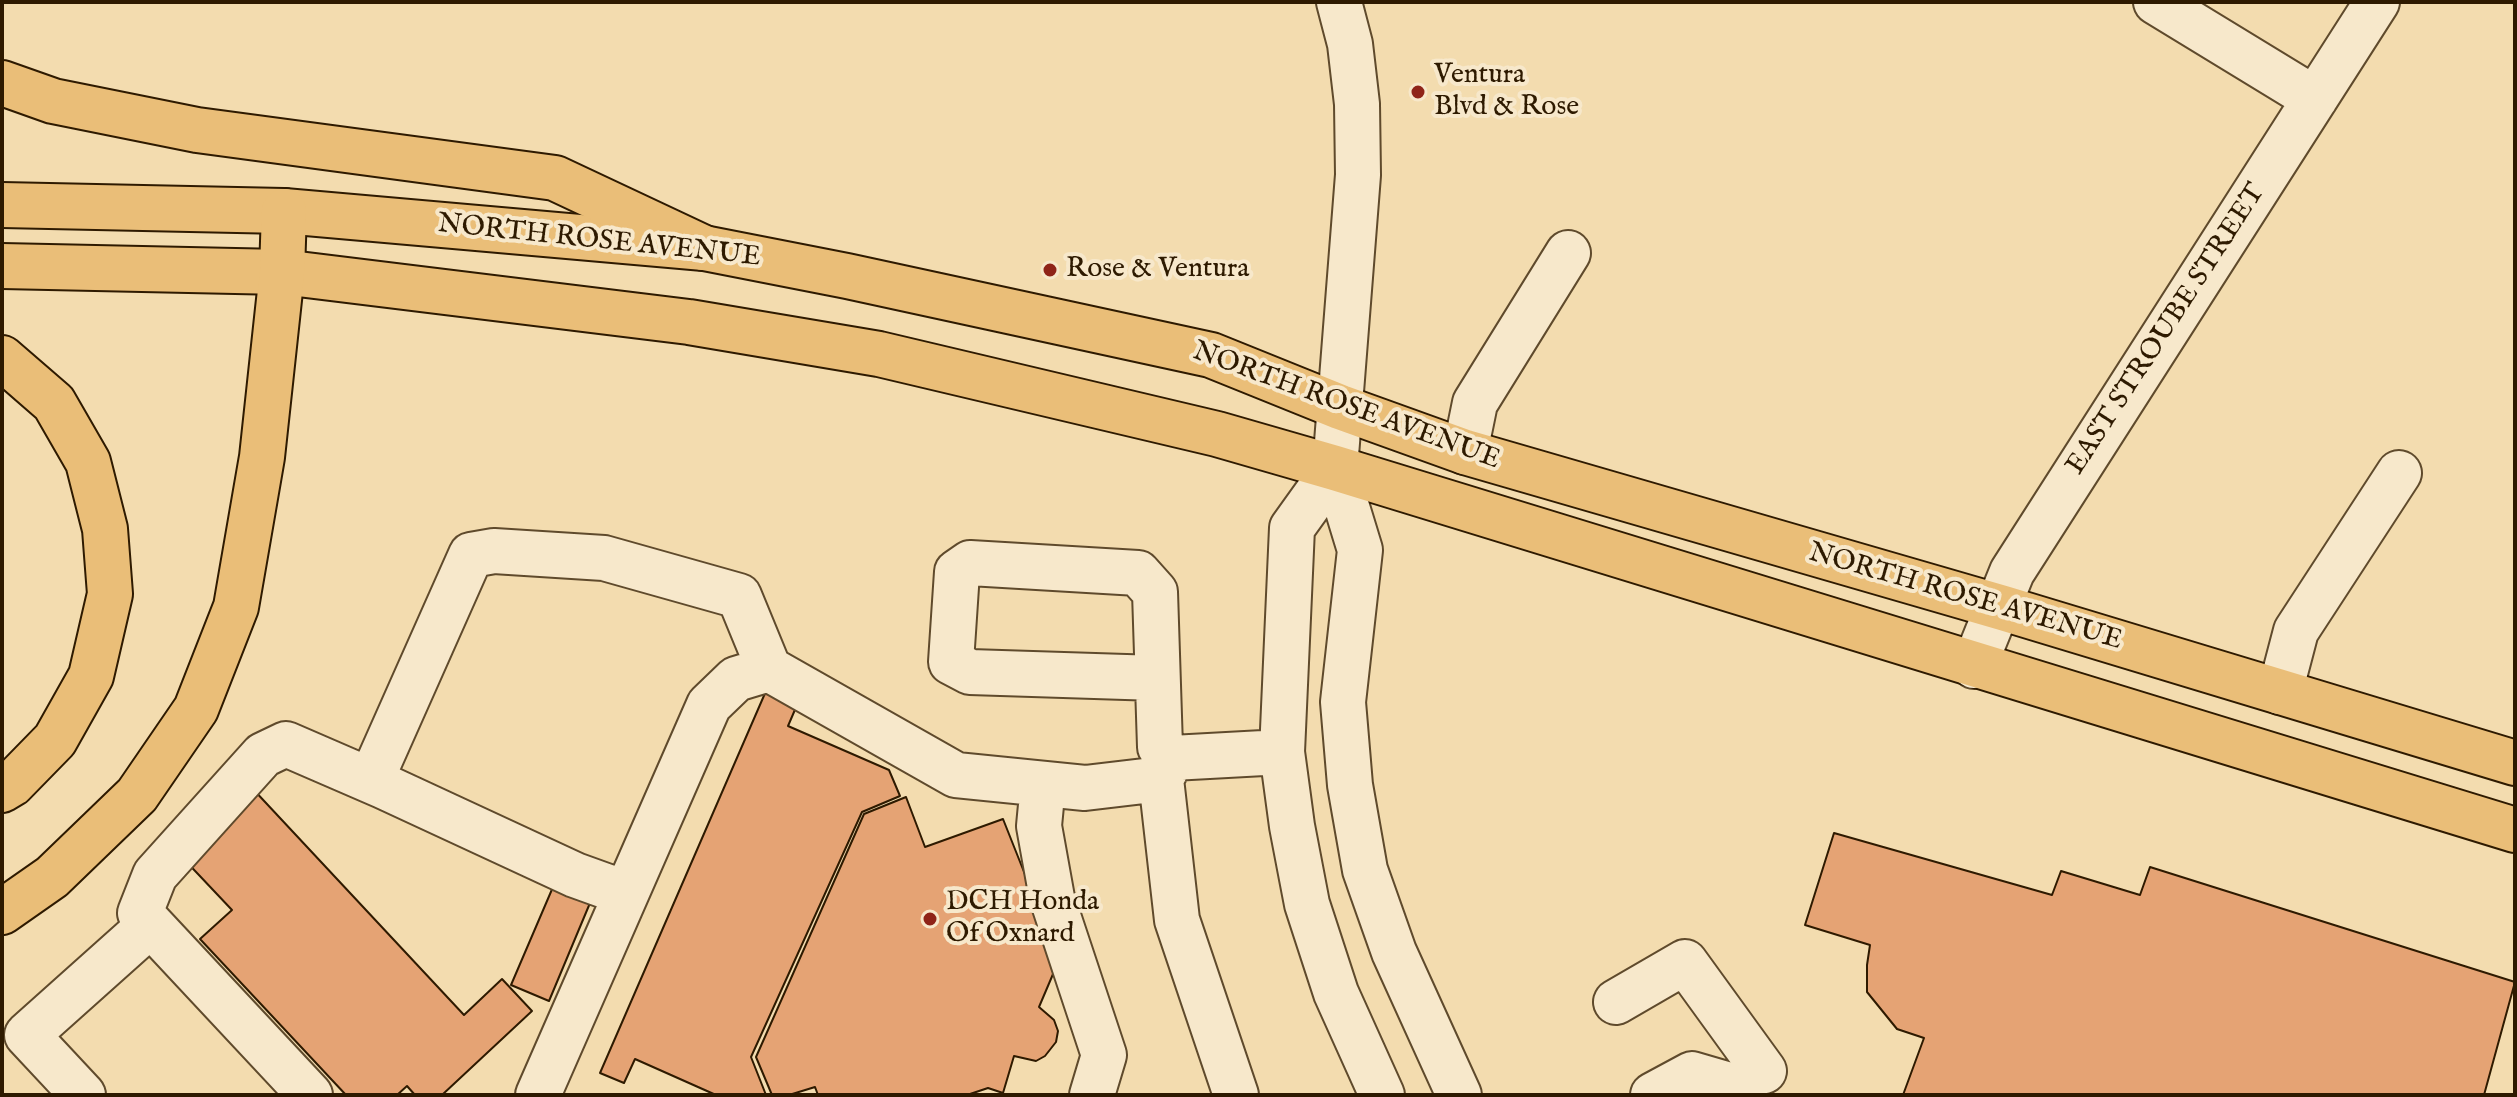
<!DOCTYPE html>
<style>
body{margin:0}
#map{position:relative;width:2517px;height:1097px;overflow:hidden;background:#f3dcaf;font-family:"IM FELL English",serif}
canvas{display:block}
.frame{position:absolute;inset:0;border:4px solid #2e1a00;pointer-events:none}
</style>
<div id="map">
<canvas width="2517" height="1097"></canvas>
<div class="frame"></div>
</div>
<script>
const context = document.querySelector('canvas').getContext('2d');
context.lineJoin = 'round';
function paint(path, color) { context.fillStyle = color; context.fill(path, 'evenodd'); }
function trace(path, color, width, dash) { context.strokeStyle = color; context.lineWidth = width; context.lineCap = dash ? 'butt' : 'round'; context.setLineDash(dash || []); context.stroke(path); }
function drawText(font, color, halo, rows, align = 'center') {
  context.font = font + ' "IM FELL English",serif'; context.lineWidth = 8; context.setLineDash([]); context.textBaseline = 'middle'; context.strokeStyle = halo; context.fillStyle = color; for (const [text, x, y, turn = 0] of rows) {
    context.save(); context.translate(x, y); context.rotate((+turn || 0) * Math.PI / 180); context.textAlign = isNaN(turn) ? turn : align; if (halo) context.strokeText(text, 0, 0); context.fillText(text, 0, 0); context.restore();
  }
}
const building = new Path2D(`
 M766 691 797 705 788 726 889 770 900 796 862 812 751 1057 766 1095H716L635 1059 624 1083 600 1073Z
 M252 788 464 1015 502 979 532 1011 442 1095H415L407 1086 397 1095H346L200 939 232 910 180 855Z
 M906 797 925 847 1003 819 1059 960 1039 1007 1054 1020 1058 1031 1056 1042 1045 1056 1036 1061 1014 1056 1003 1093 988 1088 967 1095H818L815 1087 789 1095H772L756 1057 864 814Z
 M1834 833 2052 895 2061 871 2140 895 2150 867 2515 982 2484 1095H1903L1924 1038 1897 1029 1867 992V965L1870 945 1805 925Z
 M553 887 590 903 549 1001 511 985Z`);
paint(building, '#e5a374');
trace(building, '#2e1a00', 2);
const minor = new Path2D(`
 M1339 2 1350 44 1357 104 1358 175 1335 468 1360 550 1343 702 1350 785 1365 870 1394 952 1459 1095
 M2156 2 2315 99
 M1465 452 1475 403 1568 253
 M1335 468 1292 528 1282 752 1292 826 1307 904 1336 993 1382 1095
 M1974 666 2012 572 2377 2
 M1157 678 970 672 951 662 957 572 970 563 1138 573 1155 592 1160 747 1172 758 1282 752
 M2280 692 2296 631 2399 473
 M1172 758 1161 779 1177 920 1236 1095
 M371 780 471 555 494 551 604 558 739 596 769 669
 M1043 784 1039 826 1052 898 1104 1055 1092 1095
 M1616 1002 1685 962 1764 1071
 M83 1095 27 1035 150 925
 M310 1095 140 913 155 875 263 755 286 744 383 786 575 875 625 893
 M538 1095 709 705 736 679 769 669 956 775 1085 788 1161 779
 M1653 1095 1692 1074 1740 1088`);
const major = new Path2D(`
 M2 205 284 211 704 248 847 276 1211 355 1340 407 1465 452 2003 608 2515 763
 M2 266 282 272 689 322 879 354 1217 434 1335 468 2515 830`);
const highway = new Path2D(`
 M2 83 53 101 197 130 555 178 704 248
 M2 358 54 403 88 462 105 529 110 594 91 676 55 740 12 784 2 790
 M2 912 52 877 137 795 196 709 236 607 262 457 282 272 284 211`);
trace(minor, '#5f4a2c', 48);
trace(major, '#2e1a00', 48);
trace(highway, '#2e1a00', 48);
trace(minor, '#f7e8cb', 44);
trace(major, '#eabe78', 44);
trace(highway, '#eabe78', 44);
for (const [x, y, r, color] of [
 [1418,92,8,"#8f2418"],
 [1050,270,8,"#8f2418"],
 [930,919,8,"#8f2418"]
]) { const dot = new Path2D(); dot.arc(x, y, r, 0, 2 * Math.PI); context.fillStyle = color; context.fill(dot); trace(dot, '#f7e8cb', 3); }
drawText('28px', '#2e1a00', '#f7e8cb', [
 ["Ventura",1434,76],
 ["Blvd & Rose",1434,108],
 ["Rose & Ventura",1066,270],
 ["DCH Honda",946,903],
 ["Of Oxnard",946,935]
], 'left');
drawText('28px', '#2e1a00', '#f7e8cb', [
 ["NORTH ROSE AVENUE",599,242,6],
 ["EAST STROUBE STREET",2167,330,-57],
 ["NORTH ROSE AVENUE",1346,407,20],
 ["NORTH ROSE AVENUE",1965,598,16]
]);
</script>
